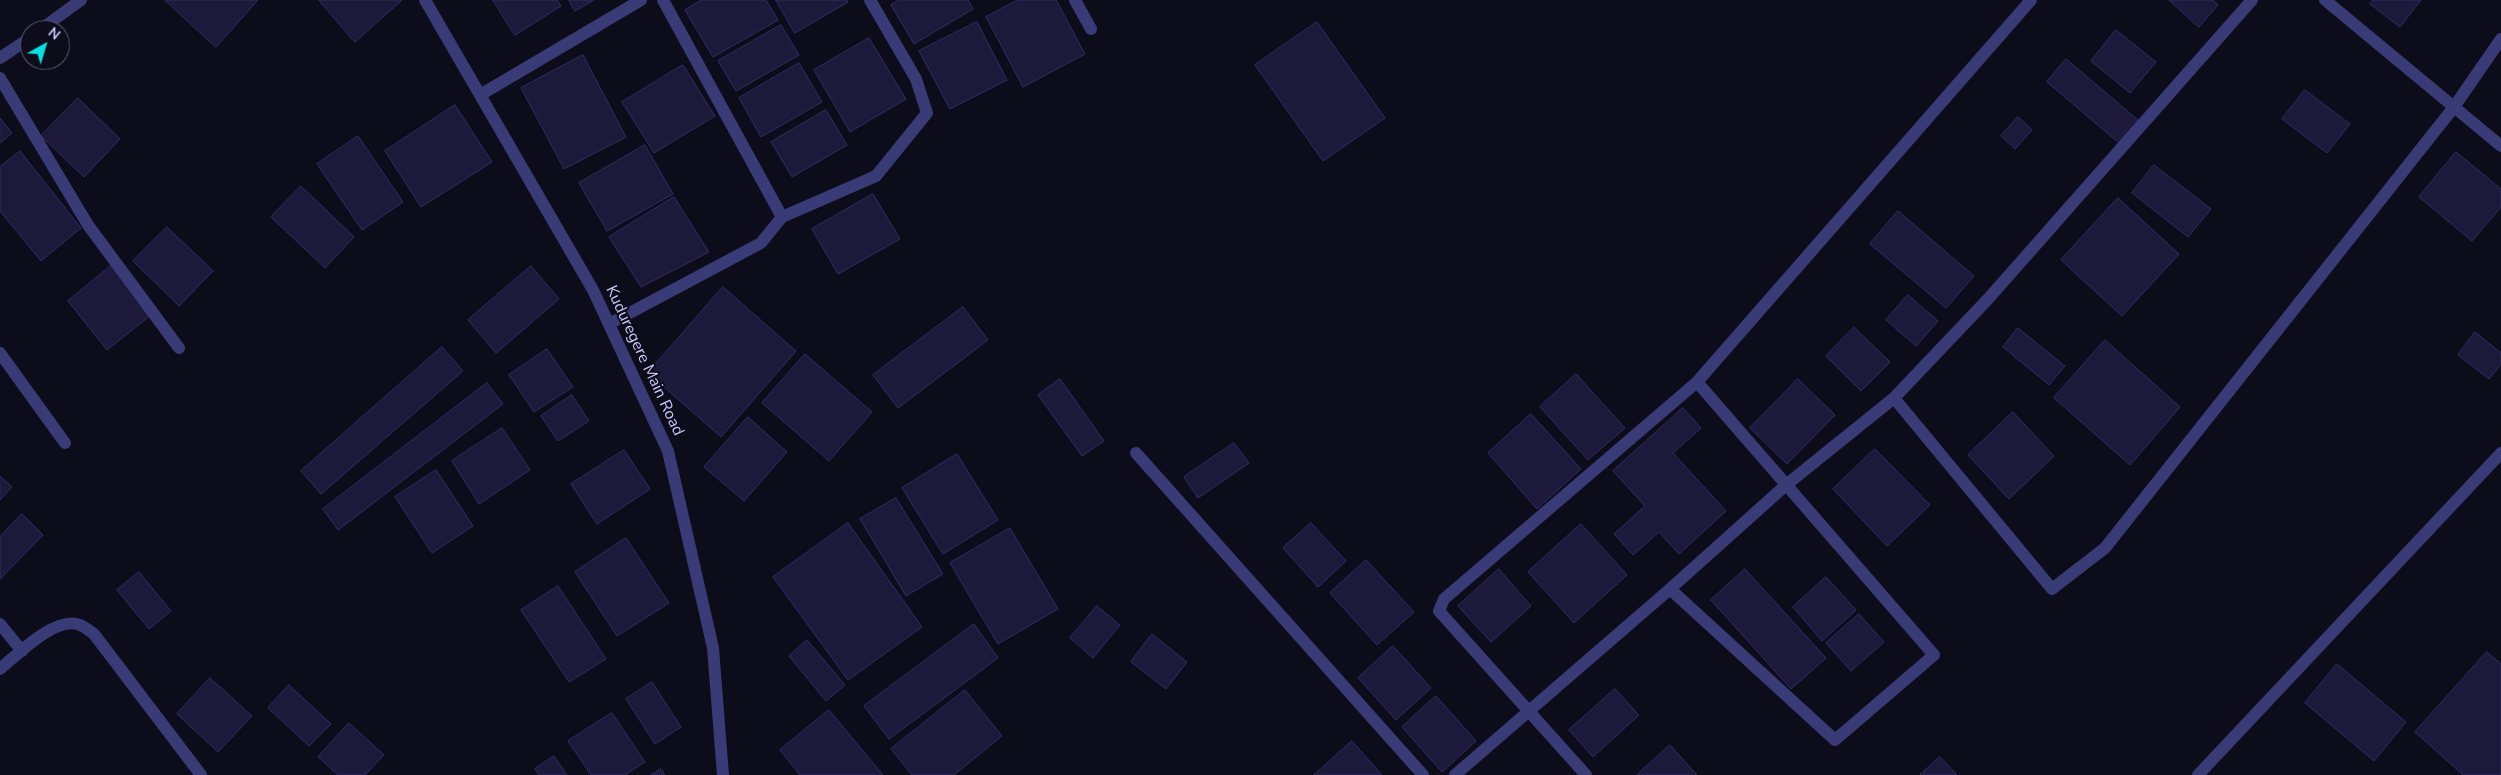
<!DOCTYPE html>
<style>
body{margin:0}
#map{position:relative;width:2501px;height:775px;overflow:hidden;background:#0d0c1a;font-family:"Nunito Sans",sans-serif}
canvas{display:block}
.north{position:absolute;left:20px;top:20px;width:50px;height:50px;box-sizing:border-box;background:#0d0c1a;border:1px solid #595774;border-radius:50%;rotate:39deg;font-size:14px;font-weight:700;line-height:20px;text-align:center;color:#cac8fc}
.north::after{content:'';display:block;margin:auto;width:18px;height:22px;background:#0ddce3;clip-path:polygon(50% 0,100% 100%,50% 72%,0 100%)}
</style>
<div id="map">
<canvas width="2501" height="775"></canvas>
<div class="north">N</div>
</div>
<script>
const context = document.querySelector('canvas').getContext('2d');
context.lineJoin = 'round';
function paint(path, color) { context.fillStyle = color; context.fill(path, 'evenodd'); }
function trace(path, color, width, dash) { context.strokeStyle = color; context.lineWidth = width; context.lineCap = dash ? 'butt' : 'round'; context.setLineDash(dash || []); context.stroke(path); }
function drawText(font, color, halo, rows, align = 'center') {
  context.font = font + ' "Nunito Sans",sans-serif'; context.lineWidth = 4; context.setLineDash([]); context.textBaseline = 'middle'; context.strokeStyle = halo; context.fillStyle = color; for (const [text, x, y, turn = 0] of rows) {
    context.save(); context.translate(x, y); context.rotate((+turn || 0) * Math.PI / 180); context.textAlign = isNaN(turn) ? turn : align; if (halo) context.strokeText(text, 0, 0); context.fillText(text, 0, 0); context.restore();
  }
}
const building = new Path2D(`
 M165 0H258L216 47Z
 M319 0H402L355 42Z
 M493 0H557L561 6 515 35Z
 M569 0H594L575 11Z
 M702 0H766L778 20 713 57 685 10Z
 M776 0H847L848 2 795 33Z
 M899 0H968L973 9 914 44 891 5Z
 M1018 0H1056L1085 54 1023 87 986 17Z
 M2169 0H2213L2218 5 2199 27Z
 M2373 0H2421L2400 27 2370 4Z
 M977 22 1007 80 950 109 919 51Z
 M1317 22 1385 118 1323 161 1255 65Z
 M781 25 799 55 736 91 718 61Z
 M2116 30 2156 62 2130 93 2091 61Z
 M869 38 906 99 850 132 814 70Z
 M583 55 626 137 564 169 521 88Z
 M2066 59 2138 120 2119 143 2047 82Z
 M799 63 822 102 761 137 739 98Z
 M683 65 715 116 654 153 622 102Z
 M2305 90 2350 124 2327 153 2282 119Z
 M78 98 120 139 84 177 41 136Z
 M455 105 492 162 421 207 385 151Z
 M826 110 847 145 792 177 771 142Z
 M2018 117 2032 130 2015 149 2001 136Z
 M0 118 12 133 0 143Z
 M358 136 403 202 362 230 317 164Z
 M645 145 673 194 607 231 579 183Z
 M20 151 81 228 41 261 0 211V167Z
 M2456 152 2501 189V207L2472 241 2419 197Z
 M2154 165 2211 209 2188 237 2132 193Z
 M301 186 354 237 325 268 271 217Z
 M873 194 900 239 838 274 812 229Z
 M674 197 709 252 641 287 609 237Z
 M2118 198 2179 254 2122 316 2061 260Z
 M1898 211 1974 276 1946 308 1870 244Z
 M167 227 213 271 179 306 133 261Z
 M111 266 151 315 107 350 68 301Z
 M531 266 559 299 496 353 468 320Z
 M723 287 796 351 721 437 648 373Z
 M1908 295 1938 321 1916 346 1886 320Z
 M963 307 988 340 898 408 873 375Z
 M1854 327 1890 362 1861 391 1826 356Z
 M2018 328 2065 366 2049 385 2003 347Z
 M2475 332 2501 353V364L2489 379 2458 355Z
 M2105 340 2180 407 2130 465 2054 398Z
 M442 347 463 371 321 494 301 471Z
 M547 349 573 387 534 412 509 375Z
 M805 354 872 412 829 461 762 403Z
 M1576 374 1625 428 1588 460 1540 407Z
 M1060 379 1104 441 1082 456 1038 395Z
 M1798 379 1835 415 1787 464 1750 428Z
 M487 383 503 404 338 530 323 509Z
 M572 395 589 421 558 441 541 416Z
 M1683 408 1701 428 1673 453 1726 511 1679 554 1659 532 1633 555 1614 534 1645 506 1613 471Z
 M2013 412 2054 456 2009 499 1968 455Z
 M1531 414 1581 469 1537 509 1488 453Z
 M748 417 787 452 744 501 704 467Z
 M502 428 530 470 479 504 452 461Z
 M1234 443 1249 463 1198 498 1184 477Z
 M1875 449 1930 505 1887 546 1833 489Z
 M624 450 650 489 597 524 571 484Z
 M957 454 998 520 943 554 902 488Z
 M436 470 473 526 432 553 395 497Z
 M0 476 12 487 0 500Z
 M896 498 943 574 906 596 860 519Z
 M22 514 43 535 0 579V537Z
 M848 523 922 627 848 680 773 577Z
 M1311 523 1346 561 1318 587 1283 548Z
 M1581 524 1627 575 1574 623 1528 572Z
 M1010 528 1058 609 998 644 950 563Z
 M626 538 669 603 617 636 575 572Z
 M1366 560 1414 612 1377 645 1330 593Z
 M1499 569 1531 606 1491 642 1458 606Z
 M1745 569 1826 658 1791 689 1711 600Z
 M139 572 171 611 149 629 117 590Z
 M1826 577 1856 610 1822 641 1793 607Z
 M558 586 606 659 569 682 521 610Z
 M1097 606 1120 625 1093 658 1070 638Z
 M1859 614 1884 642 1851 671 1826 643Z
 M974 624 998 658 889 739 864 706Z
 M1152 634 1187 662 1166 689 1131 662Z
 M807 640 845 685 826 701 789 656Z
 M1393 646 1431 688 1396 720 1358 678Z
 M2487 652 2501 664V775H2463L2415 732Z
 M2337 664 2406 722 2374 761 2305 703Z
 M210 678 252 716 218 752 177 714Z
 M652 682 681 727 655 744 626 699Z
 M289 685 331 724 309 746 268 708Z
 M1615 689 1639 715 1593 757 1569 730Z
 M965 690 1002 736 954 775H912L891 749Z
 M1436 696 1476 741 1442 772 1402 727Z
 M829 710 883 775H800L780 750Z
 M612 713 645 762 625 775H591L568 741Z
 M349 723 384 755 365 775H338L318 757Z
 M1352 741 1382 775H1314Z
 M1670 745 1697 775H1637Z
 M554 756 567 775H539L535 769Z
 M1940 757 1957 775H1920Z
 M661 769 665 775H651Z`);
paint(building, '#1d193a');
trace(building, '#342c65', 1);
trace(new Path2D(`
 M425 0 593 290 668 451 713 648 723 775
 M663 0 782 217
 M1075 0 1091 29
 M2325 0 2501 146
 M40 30 81 0
 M0 58 30 38
 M0 78 88 225 179 348
 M480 95 641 0
 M609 324 761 243 782 217 876 176 927 113 916 79 870 0
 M0 353 65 443
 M1894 398 2052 589 2105 548 2454 107 2501 39
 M1136 453 1423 775
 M1670 589 1835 740 1934 655 1697 382 2031 0
 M0 624 22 651
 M0 669C18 654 56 615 80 625 85 627 90 631 94 634L201 775
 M1455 775 1670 589 1786 485 1894 398 1988 299 2252 0
 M1586 775 1439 611 1444 599 1697 382
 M2198 775 2501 453`), '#393b77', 12);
drawText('16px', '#cac8fc', '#0d0c1a', [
 ["Kuduregere Main Road",644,361,65]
]);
</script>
